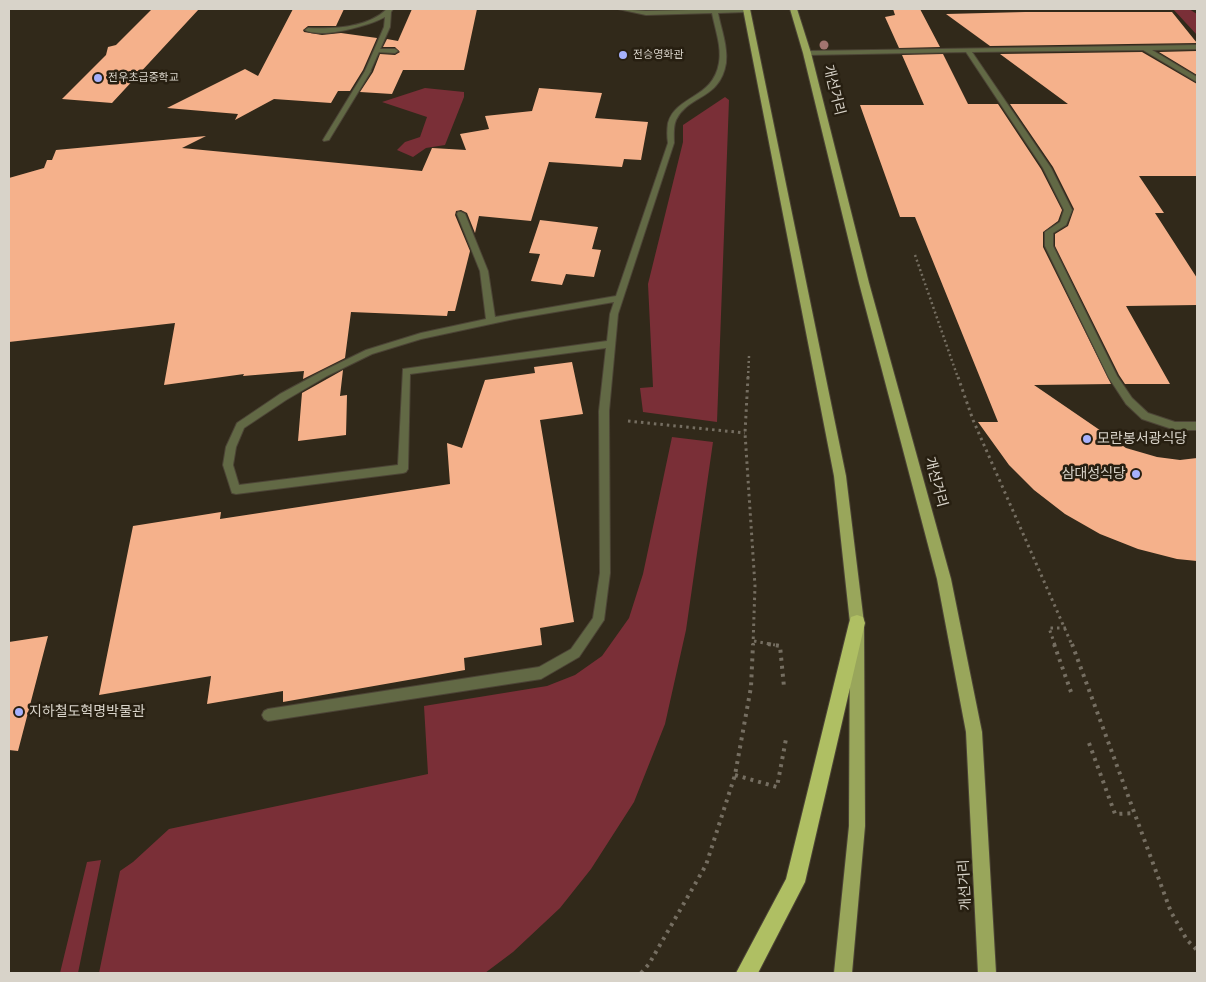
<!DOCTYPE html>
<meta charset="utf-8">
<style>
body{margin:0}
#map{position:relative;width:1206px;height:982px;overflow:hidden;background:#31291a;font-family:Quicksand,sans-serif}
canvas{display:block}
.frame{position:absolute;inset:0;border:10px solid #d8d3c9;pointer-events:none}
</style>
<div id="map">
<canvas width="1206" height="982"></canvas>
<div class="frame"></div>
</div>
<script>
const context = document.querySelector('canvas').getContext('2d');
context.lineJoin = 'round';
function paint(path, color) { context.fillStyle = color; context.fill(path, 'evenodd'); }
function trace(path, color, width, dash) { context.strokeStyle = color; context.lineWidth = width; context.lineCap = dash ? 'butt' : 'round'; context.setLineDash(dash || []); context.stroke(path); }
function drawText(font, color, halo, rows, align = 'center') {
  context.font = font + ' Quicksand,"Noto Sans KR",sans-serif'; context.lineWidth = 5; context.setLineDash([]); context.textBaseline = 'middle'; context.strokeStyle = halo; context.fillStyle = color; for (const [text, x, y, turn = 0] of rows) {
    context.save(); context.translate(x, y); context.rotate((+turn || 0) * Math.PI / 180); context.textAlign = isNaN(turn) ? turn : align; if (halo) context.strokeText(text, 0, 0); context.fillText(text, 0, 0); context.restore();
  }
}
paint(new Path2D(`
 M1173 9H1189L1197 14V35Z
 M425 88 464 92V97L445 145 426 148 413 157 397 150 405 142 420 137 427 117 382 102Z
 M725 97 729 100 717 422 643 412 640 388 653 387 648 284 683 142V125Z
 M672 437 713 442 686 630 665 724 634 802 591 869 560 908 513 952 485 973H99L120 871 133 862 169 829 428 774 424 706 547 686 575 675 602 656 629 618 643 574Z
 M101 860 78 973H60L87 862Z`), '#7a2f37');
paint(new Path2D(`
 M152 9H199L112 103 62 99 106 55 108 47 116 45Z
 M293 9H344L336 26H308L303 30 304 32 322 35 341 33 377 38 363 70 350 91H338L331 103 274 99 235 120 238 114 167 108 245 69 258 76Z
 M412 9H477L464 70H403L392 94 360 92 373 72 380 54 395 55 400 52 395 47H383L387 39 398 41Z
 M893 9H920L940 47 899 48 885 17 895 15Z
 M1025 12H1172L1197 43 990 46 946 14Z
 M1197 51V75L1159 52Z
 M1142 52 1197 84V176H1139L1164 213H1155L1197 278V305L1126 306 1170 384H1125L1119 375 1055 246V234L1068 226 1074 209 1053 167 1010 104H1068L1000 54Z
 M943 54 968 104H998L1041 169 1062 210 1058 221 1043 232V247L1111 384 1034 385 1126 448 1157 457 1180 460 1197 458V561L1177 559 1138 549 1100 534 1065 514 1034 490 1009 465 978 422H998L915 217H900L860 105H924L902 55Z
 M539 88 602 93 595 118 648 122 641 160 624 159 622 167 549 162 531 221 479 216 475 233 467 213 461 210 456 211 455 215 470 251 455 311H448L447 316 351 312 345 358 303 379 304 371 243 376 244 374 164 385 175 323 9 342V178L44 168 47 160H52L56 150 206 136 182 148 422 171 432 148 466 150 460 134 489 129 485 116 532 111Z
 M540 220 598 227 592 249 601 250 594 277 566 274 562 285 531 281 540 254 529 253Z
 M572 362 583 414 540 420 574 622 540 628 542 645 464 658 465 670 283 702V691L207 704 211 676 99 695 133 526 221 512 220 519 450 484 447 443 462 448 485 380 535 373 534 367Z
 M343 370 340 396 347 395 346 435 298 441 302 393Z
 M48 636 18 751 9 750V642Z`), '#f5b18b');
const lane = new Path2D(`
 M377 49H395L398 51 395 53 375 52 374 51Z
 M368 69 371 71 329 140 324 141 323 140 365 71Z`);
const street = new Path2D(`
 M387 9H393L391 12 390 27 370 72 365 71 384 27 385 17C369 26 321 39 305 30L308 28C334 29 367 28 387 9Z
 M618 9 646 11 731 9 749 10 746 12 718 13C721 29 728 46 726 63 720 100 689 94 676 120 673 127 674 136 674 143L618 314 609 411 610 573 604 620 579 657 541 679 268 721 264 719 262 715 264 711 268 709 539 667 571 649 593 618 600 573 599 411 606 348 410 374 408 469 406 472 403 473 236 494 232 493 231 490 223 465 226 447 237 423 280 394 321 372 366 350 421 333 486 319 480 271 457 214 458 212H461L465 214 488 271 495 317 616 296 668 143C667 137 667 130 668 123 676 95 713 99 719 63 722 47 715 29 712 13L646 15ZM614 302 610 314 607 341 403 369 398 465 239 485 233 465 236 447 244 428 286 400 327 376 372 354 421 339 514 319Z
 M1197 45V49L1152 50 1197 77V82L1143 50 972 52 1051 168 1072 210 1066 225 1053 233V246L1117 376 1132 398 1148 413 1175 422H1197V430H1175L1142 419 1126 404 1109 378 1045 246V232L1060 222 1064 210 1043 168 966 52 807 55 804 53 807 51Z`);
const primary = new Path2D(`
 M743 9H750L846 476 864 623 865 826 852 973H834L849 826 850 623 834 476Z
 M790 9H797L811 53 869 283 951 579 982 732 996 973H978L966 732 937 579 859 283 803 53Z`);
const highway = new Path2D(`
 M857 615 863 617 865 623 805 882 758 973H736L786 879 849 623 851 617Z`);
trace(lane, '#4c4436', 2);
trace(street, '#4c4436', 2);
trace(primary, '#4c4436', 2);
trace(highway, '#4c4436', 2);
trace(new Path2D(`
 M915 255 958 378
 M748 378 749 356`), '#756e61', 2.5, [2, 3]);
trace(new Path2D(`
 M748 377 745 433 755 586 753 645
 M958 377 973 420 1072 645
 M628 421 745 433
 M754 641 775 645
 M1055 645 1049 628H1066`), '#756e61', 3, [2.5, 4]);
trace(new Path2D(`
 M768 644 780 646 784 687
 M1054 644 1071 692
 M1072 644 1171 912 1187 940 1197 950
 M1089 743 1115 814 1135 813
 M735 775 777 787 786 739
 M641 973 649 964 706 865 735 775 751 687 753 644`), '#756e61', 4, [3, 5]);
paint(lane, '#626945');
paint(street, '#626945');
paint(primary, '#99a65b');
paint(highway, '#afbf63');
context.fillStyle = '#a27570';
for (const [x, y] of [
 [824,45]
]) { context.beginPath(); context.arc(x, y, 4.5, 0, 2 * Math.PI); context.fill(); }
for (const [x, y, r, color] of [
 [623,55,5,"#a6b1fc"],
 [98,78,5,"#a6b1fc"],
 [1087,439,5,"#a6b1fc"],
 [1136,474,5,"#a6b1fc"],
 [19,712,5,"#a6b1fc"]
]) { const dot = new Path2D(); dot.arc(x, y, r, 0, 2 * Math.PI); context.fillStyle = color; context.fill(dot); trace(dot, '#271f11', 2); }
drawText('11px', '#d8d3c9', '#271f11', [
 ["전승영화관",633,55],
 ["전우초급중학교",108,78]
], 'left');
drawText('14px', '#d8d3c9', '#271f11', [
 ["개선거리",834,90,76],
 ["개선거리",936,482,75],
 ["개선거리",965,885,-93]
]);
drawText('14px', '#d8d3c9', '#271f11', [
 ["모란봉서광식당",1097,439],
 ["삼대성식당",1126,474,"right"],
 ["지하철도혁명박물관",29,712]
], 'left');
</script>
